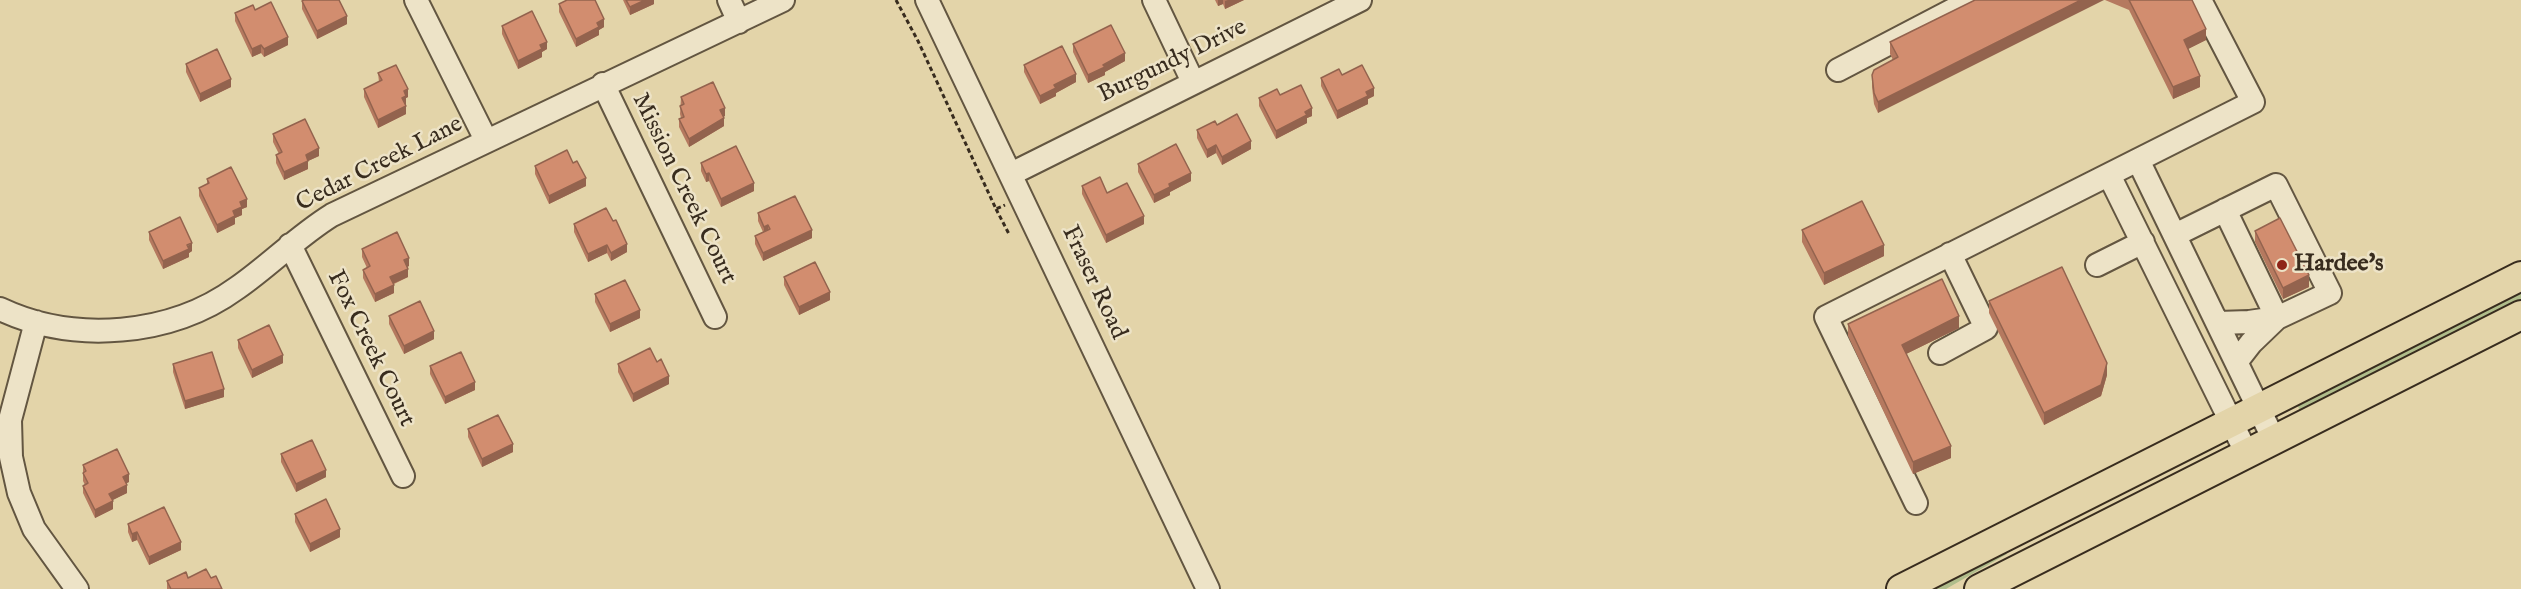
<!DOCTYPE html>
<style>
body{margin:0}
canvas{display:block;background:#e3d4a9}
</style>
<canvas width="2521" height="589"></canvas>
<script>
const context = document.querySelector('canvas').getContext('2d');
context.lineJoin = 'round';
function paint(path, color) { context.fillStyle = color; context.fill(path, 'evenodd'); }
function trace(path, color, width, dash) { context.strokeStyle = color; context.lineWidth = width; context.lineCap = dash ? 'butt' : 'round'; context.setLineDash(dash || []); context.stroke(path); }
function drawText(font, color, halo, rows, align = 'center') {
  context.font = font + ' "IM FELL English",serif'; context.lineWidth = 5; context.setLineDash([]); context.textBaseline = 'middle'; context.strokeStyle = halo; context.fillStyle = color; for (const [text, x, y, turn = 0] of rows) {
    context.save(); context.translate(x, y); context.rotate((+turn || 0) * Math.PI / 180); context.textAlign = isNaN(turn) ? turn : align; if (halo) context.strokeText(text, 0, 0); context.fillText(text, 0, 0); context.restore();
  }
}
paint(new Path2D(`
 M2521 289V301L2301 413 2297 404Z
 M2005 551 2007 554 1946 589H1929Z`), '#b0bd8b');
const minor = new Path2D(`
 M416 0 486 140
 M729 0 739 22
 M927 0 1208 589
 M1154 0 1193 82
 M1838 70 1972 0
 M603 84 715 317
 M2138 160 2274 440
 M1011 174 1360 0
 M2109 175 2247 454
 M2175 235 2276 185 2330 293 2277 318 2225 210
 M290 245 403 476
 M2097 265 2143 242
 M0 309C74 344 171 336 237 288 270 265 298 236 332 215L783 0
 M36 322 10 420 11 457 19 493 34 529 77 589
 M2218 323 2249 322 2277 318
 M1940 353 1986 328 1950 254
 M2237 361 2251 343 2277 318
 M1916 503 1826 317 2253 102 2200 0`);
const major = new Path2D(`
 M1901 589 2521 276
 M1979 589 2521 315`);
trace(minor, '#635641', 26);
trace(major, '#382c1e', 32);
trace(new Path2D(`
 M896 0 918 41 996 209 1005 205
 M996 209 1009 234`), '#382c1e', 3, [4.5, 3]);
trace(minor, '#ede3c7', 22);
trace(major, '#e3d4a9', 28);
paint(new Path2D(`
 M623 0H654V4L630 15Z
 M1215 0H1244L1225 9 1223 4 1218 6Z
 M1975 0 1878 113 1874 104 1872 87V75L1893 60 1890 54V42Z
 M2105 0H2192L2206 40 2188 49 2200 87 2173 99 2129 10Z
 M302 1 347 24 317 39 302 9Z
 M559 4 604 27 599 30V35L576 47 559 12Z
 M255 10 288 45 264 57 261 53 252 57 235 21V13Z
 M502 26 547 49 542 52V57L518 69 502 34Z
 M1073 44 1125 61 1105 72V75L1088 83 1073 52Z
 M186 64 231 87 200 102 186 72Z
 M1024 65 1076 82 1056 93V96L1040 104 1024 72Z
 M378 73 408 97 406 98V104H405L406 114 378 128 364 97V89L379 82Z
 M1342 75 1374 96 1368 99V104L1337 119 1321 86V78Z
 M1280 95 1312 116 1307 118V123L1276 139 1259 106V98Z
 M681 97 725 116 723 117 724 126 689 147 679 127V119L681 118 680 114Z
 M1217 125 1251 149 1222 165 1216 153 1207 158 1197 138V130Z
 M273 134 319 156 308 161V169L284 180 276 163V155L279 154 273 142Z
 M573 163 586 186 549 204 535 174V166Z
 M701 163 754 191 721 207 709 181 706 182 701 171Z
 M1138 164 1191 181 1170 192V195L1154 203 1138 172Z
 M207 179 247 207 242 209V215L235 218V224L217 233 199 196V188L207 184Z
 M1082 186 1107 193 1144 224 1106 243 1082 194Z
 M758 213 812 238 763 261 755 244V236L763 232 758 221Z
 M574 224 627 252 611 261 607 253 588 262 574 232Z
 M1802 230 1884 256 1824 285 1802 242Z
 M2255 231 2309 287 2283 299 2255 242Z
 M149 232 192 251 189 253V257L163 269 149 240Z
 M362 249 409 266 407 267 408 277 394 284V293L375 302 363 278V270L367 268 362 257Z
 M784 277 830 300 799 315 784 285Z
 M595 294 640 318 610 332 595 302Z
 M1989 301 2107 375 2101 396 2044 425 1989 313Z
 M389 316 434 339 404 354 389 324Z
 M1848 324 1959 328 1906 354 1951 458 1913 474 1848 336Z
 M238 340 283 363 252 378 238 348Z
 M173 364 224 397 185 409 173 372Z
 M618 364 669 384 633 402 618 372Z
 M430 366 475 390 445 404 430 374Z
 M468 429 513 452 482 467 468 437Z
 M281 454 326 477 296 492 281 462Z
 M83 465 129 482 126 483 127 493 112 500 113 509 95 518 83 493V486L85 485 83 481Z
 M295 514 340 537 310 552 295 522Z
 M128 524 181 550 149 565 137 540 132 542 128 532Z
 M188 578H211L222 589H167V581Z`), '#b5795f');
paint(new Path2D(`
 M645 0H654V4L630 15V7Z
 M1218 0H1223V4L1218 6Z
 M1228 0H1244L1225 9V1Z
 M2081 0H2104L1878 113V102Z
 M347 16V24L317 39V31Z
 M604 19V27L599 30V35L576 47V39L597 23Z
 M2206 29V40L2184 51V40Z
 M288 37V45L264 57V49Z
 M547 42V49L542 52V57L518 69V61L540 45Z
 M261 45V53L252 57V49Z
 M1125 53V61L1105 72V75L1088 83V75L1103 65Z
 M1076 74V82L1056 93V96L1040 104V96L1054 85Z
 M2200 76V87L2173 99V87Z
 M231 79V87L200 102V94Z
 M1374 88V96L1368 99V104L1337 119V111L1366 92Z
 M408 89V97L406 98V104L402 106V98L404 91Z
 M406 106V114L378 128V120Z
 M725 108V116L720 118V110Z
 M1312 108V116L1307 118V123L1276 139V131L1305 112Z
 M724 118V126L689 147V139Z
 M1251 141V149L1222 165V157Z
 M1216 145V153L1207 158V150Z
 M319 148V156L308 161V169L284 180V172L306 155Z
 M709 173V181L706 182V174Z
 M1191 173V181L1170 192V195L1154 203V195L1169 184Z
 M586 178V186L549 204V196Z
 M754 183V191L721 207V199Z
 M247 199V207L242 209V215L235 218V224L217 233V225L233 211 240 202Z
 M1144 216V224L1106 243V235Z
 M768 225V233L764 235V227Z
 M812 230V238L763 261V253Z
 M192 243V251L189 253V257L163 269V261Z
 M627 244V252L611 261V253Z
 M607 245V253L588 262V254Z
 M1884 245V256L1824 285V273Z
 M409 258V266L404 268V260Z
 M408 269V277L390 285V277Z
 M2309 275V287L2283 299V288Z
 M394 285V293L375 302V294Z
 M830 292V300L799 315V307Z
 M640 310V318L610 332V324Z
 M1959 316V328L1902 356V345Z
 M434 331V339L404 354V346Z
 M283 355V363L252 378V370Z
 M2107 363V375L2101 396 2044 425V413Z
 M669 376V384L633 402V394Z
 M475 382V390L445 404V397Z
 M224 389V397L185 409V401Z
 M513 444V452L482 467V459Z
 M1951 446V458L1913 474V462Z
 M326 470V477L296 492V484Z
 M129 474V482L123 485V477Z
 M127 485V493L109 502V494Z
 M113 501V509L95 518V510Z
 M340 529V537L310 552V544Z
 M137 532V540L132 542V534Z
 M181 542V550L149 565V557Z`), '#93634e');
const building = new Path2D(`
 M304 0H339L347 16 317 31 302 1Z
 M567 0H595L604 19 597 23 599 27 576 39 559 4Z
 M626 0H645L630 7Z
 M1975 0H2081L1878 102 1874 93 1872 75 1874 70 1898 57 1890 42Z
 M2129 0H2192L2206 29 2184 40 2200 76 2173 87Z
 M271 2 288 37 264 49 261 45 252 49 235 13 253 5 255 10Z
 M532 11 547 42 540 45 542 49 518 61 502 26Z
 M1111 25 1125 53 1103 65 1105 67 1088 75 1073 44Z
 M1062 46 1076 74 1054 85 1056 88 1040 96 1024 65Z
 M217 49 231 79 200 94 186 64Z
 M396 65 408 89 404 91 406 96 402 98 406 106 378 120 364 89 382 80 378 73Z
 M1362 65 1374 88 1366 92 1368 96 1337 111 1321 78 1339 69 1342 75Z
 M713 82 725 108 720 110 724 118 689 139 679 119 684 117 680 106 684 104 681 97Z
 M1301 85 1312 108 1305 112 1307 115 1276 131 1259 98 1277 89 1280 95Z
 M1237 114 1251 141 1222 157 1216 145 1207 150 1197 130 1215 121 1217 125Z
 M305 119 319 148 306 155 308 161 284 172 276 155 282 152 273 134Z
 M1176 144 1191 173 1169 184 1170 187 1154 195 1138 164Z
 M736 146 754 183 721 199 709 173 706 174 701 163Z
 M567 150 573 163 577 161 586 178 549 196 535 166Z
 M231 167 247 199 240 202 242 207 233 211 235 216 217 225 199 188 209 183 207 179Z
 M1100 177 1107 193 1127 183 1144 216 1106 235 1082 186Z
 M795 196 812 230 763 253 755 236 770 229 768 225 764 227 758 213Z
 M1862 201 1884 245 1824 273 1802 230Z
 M606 208 613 221 616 220 627 244 611 253 607 245 588 254 574 224Z
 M180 217 192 243 187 245 189 249 163 261 149 232Z
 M2280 218 2309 275 2283 288 2255 231Z
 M397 232 409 258 404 260 408 269 390 277 394 285 375 294 363 270 370 266 362 249Z
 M815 262 830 292 799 307 784 277Z
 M2062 267 2107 363 2101 385 2044 413 1989 301Z
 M1942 279 1959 316 1902 345 1951 446 1913 462 1848 324Z
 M625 280 640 310 610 324 595 294Z
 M420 301 434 331 404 346 389 316Z
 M269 325 283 355 252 370 238 340Z
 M650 348 657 362 661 359 669 376 633 394 618 364Z
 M212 352 224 389 185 401 173 364Z
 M461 352 475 382 445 397 430 366Z
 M498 415 513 444 482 459 468 429Z
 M312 440 326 470 296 484 281 454Z
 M117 449 129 474 123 477 127 485 109 494 113 501 95 510 83 486 88 483 83 473 86 471 83 465Z
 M326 499 340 529 310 544 295 514Z
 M164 507 181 542 149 557 137 532 132 534 128 524Z
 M206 569 211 578 216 576 222 589H171L167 581 186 572 188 578Z`);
paint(building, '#d28d6f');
trace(building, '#93634e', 1.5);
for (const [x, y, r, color] of [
 [2282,265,6,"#8f2418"]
]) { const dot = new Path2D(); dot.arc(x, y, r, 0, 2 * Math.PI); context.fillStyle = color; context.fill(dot); trace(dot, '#ede3c7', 2); }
drawText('24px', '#382c1e', '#ede3c7', [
 ["Burgundy Drive",1173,62,-26],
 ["Cedar Creek Lane",380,165,-27],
 ["Mission Creek Court",683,189,64],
 ["Fraser Road",1093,283,65],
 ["Fox Creek Court",370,349,64]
]);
drawText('bold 24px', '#382c1e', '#ede3c7', [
 ["Hardee's",2294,265]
], 'left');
</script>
